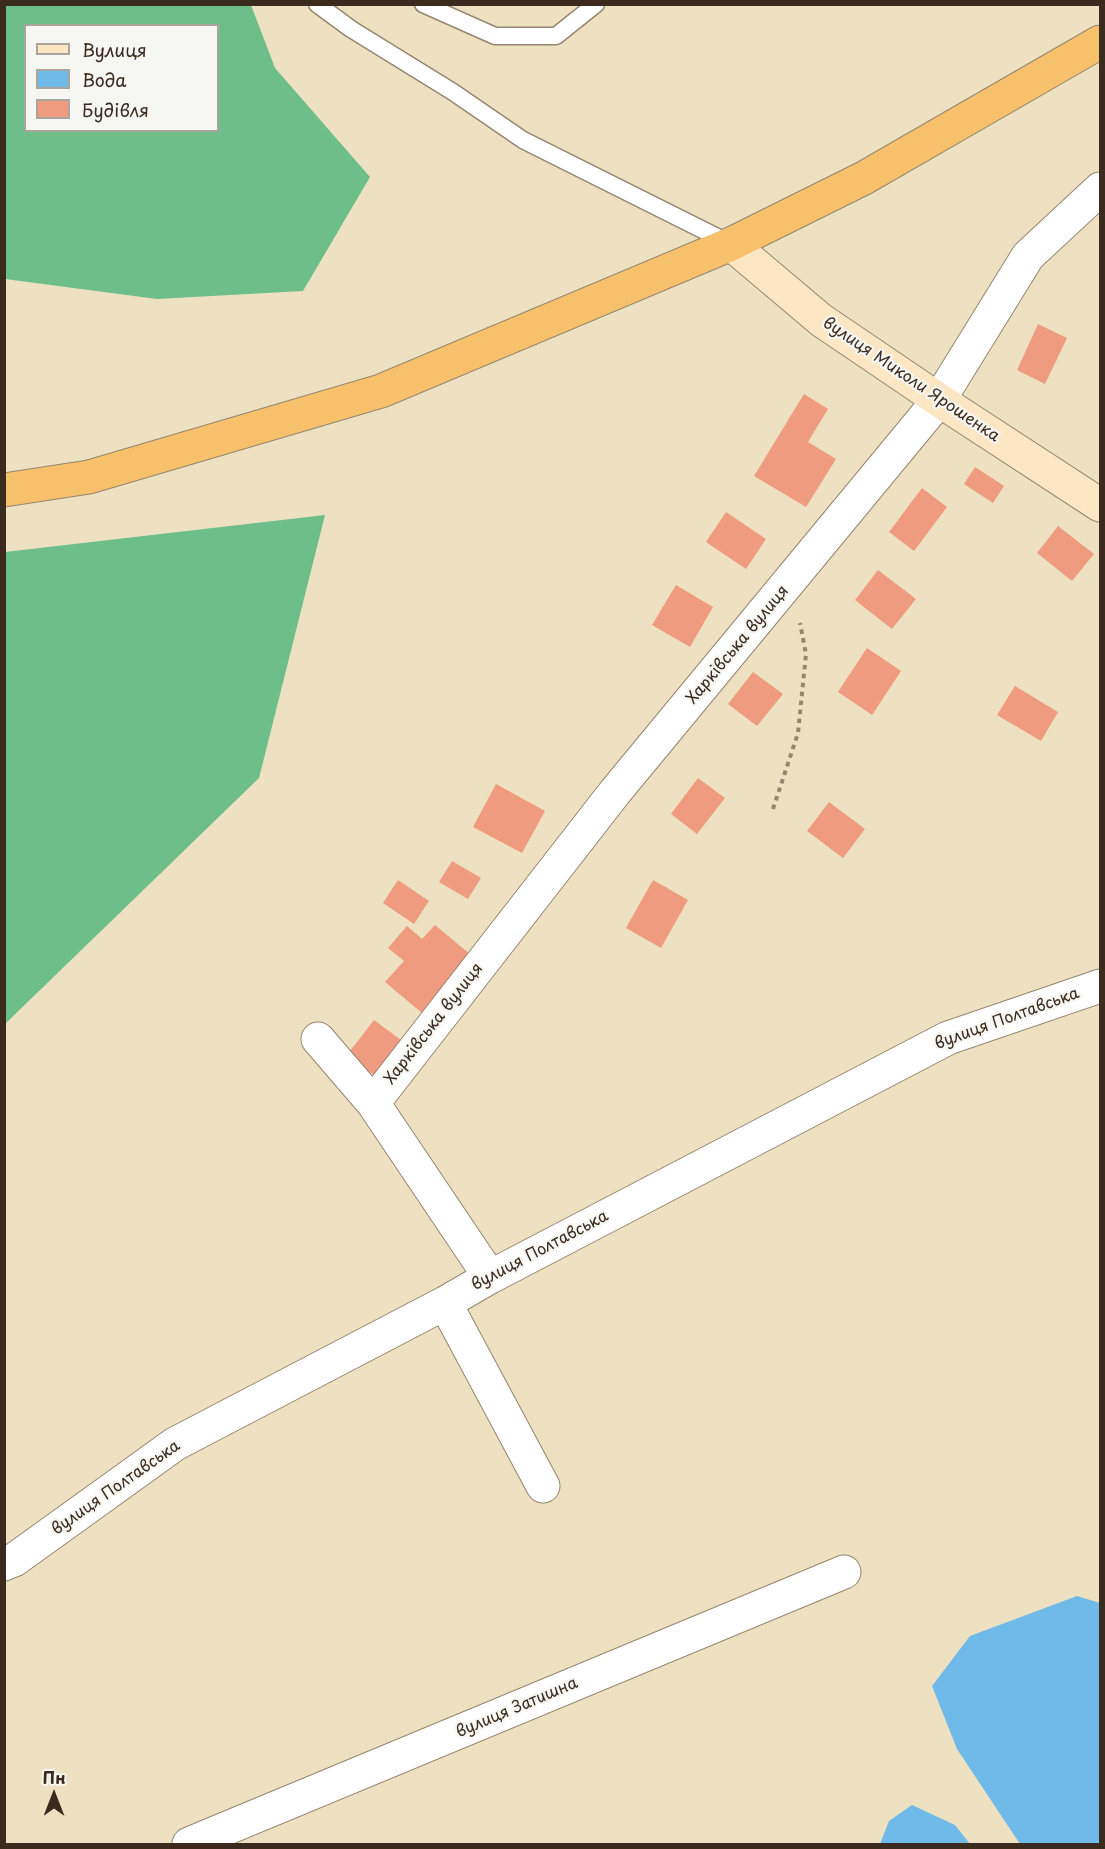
<!DOCTYPE html>
<meta charset="utf-8">
<style>
body{margin:0}
#map{position:relative;width:1105px;height:1849px;overflow:hidden;background:#ede1c1;font-family:"Playpen Sans",sans-serif}
canvas{display:block}
.frame{position:absolute;inset:0;border:6px solid #3b2a1e;pointer-events:none}
.legend{position:absolute;left:24px;top:24px;width:195px;height:108px;box-sizing:border-box;background:#f6f6f2;border:2px solid #aba49d;margin:0;padding:8px 10px;list-style:none;font-size:18px;color:#3b2a1e}
.legend li{display:flex;align-items:center;gap:12px;height:30px}
.legend b{width:30px;border:2px solid #aba49d}
.north{position:absolute;left:24px;top:1765px;width:60px;height:60px;-webkit-text-stroke:4px #f6f6f2;paint-order:stroke;rotate:0deg;font-size:16px;font-weight:700;line-height:24px;text-align:center;color:#3b2a1e}
.north::after{content:'';display:block;margin:auto;width:21px;height:27px;background:#3b2a1e;clip-path:polygon(50% 0,100% 100%,50% 72%,0 100%)}
</style>
<div id="map">
<canvas width="1105" height="1849"></canvas>
<div class="frame"></div>
<ul class="legend">
<li><b style="height:8px;background:#fce6c4"></b>Вулиця</li>
<li><b style="height:16px;background:#6fbae8"></b>Вода</li>
<li><b style="height:16px;background:#ee9b80"></b>Будівля</li>
</ul>
<div class="north">Пн</div>
</div>
<script>
const context = document.querySelector('canvas').getContext('2d');
context.lineJoin = 'round';
function paint(path, color) { context.fillStyle = color; context.fill(path, 'evenodd'); }
function trace(path, color, width, dash) { context.strokeStyle = color; context.lineWidth = width; context.lineCap = dash ? 'butt' : 'round'; context.setLineDash(dash || []); context.stroke(path); }
function drawText(font, color, halo, rows, align = 'center') {
  context.font = font + ' "Playpen Sans",sans-serif'; context.lineWidth = 4.5; context.setLineDash([]); context.textBaseline = 'middle'; context.strokeStyle = halo; context.fillStyle = color; for (const [text, x, y, turn = 0] of rows) {
    context.save(); context.translate(x, y); context.rotate((+turn || 0) * Math.PI / 180); context.textAlign = isNaN(turn) ? turn : align; if (halo) context.strokeText(text, 0, 0); context.fillText(text, 0, 0); context.restore();
  }
}
paint(new Path2D(`
 M5 4 251 5 275 68 370 177 303 291 157 299 5 279ZM26 26H218V130H26Z
 M325 515 259 778 5 1024V552Z`), '#6ebe89');
paint(new Path2D(`
 M1077 1596 1100 1603V1844H1020L957 1749 932 1686 970 1636Z
 M912 1805 955 1825 970 1844H880L889 1821Z`), '#6fbae8');
paint(new Path2D(`
 M1038 324 1067 338 1045 384 1017 370Z
 M804 394 828 409 808 442 836 459 806 507 754 476Z
 M975 467 1004 486 993 503 964 484Z
 M922 488 947 507 914 551 889 532Z
 M726 512 766 539 746 569 706 542Z
 M1058 526 1094 554 1072 581 1037 553Z
 M878 570 916 599 892 629 855 600Z
 M676 585 713 607 690 647 652 625Z
 M867 648 901 671 872 715 838 692Z
 M753 672 783 694 757 726 728 704Z
 M1015 686 1058 712 1041 741 997 715Z
 M698 778 725 798 697 834 671 814Z
 M496 784 545 811 522 853 473 827Z
 M829 802 865 829 843 858 807 831Z
 M452 861 481 878 468 899 439 882Z
 M398 880 429 901 414 924 383 903Z
 M653 880 688 900 661 948 626 928Z
 M435 925 471 955 422 1013 385 982 404 961 388 948 407 926 422 939Z
 M374 1020 405 1043 378 1078 347 1055Z`), '#ee9b80');
const lane = new Path2D(`
 M317 4 351 29 453 92 523 140 731 244
 M423 4 495 36H556L596 4`);
const street = new Path2D(`
 M318 1039 373 1103
 M490 1277 373 1103 615 792 939 400 1028 256 1100 189
 M445 1303 543 1486
 M4 1564 14 1560 175 1444 445 1303 490 1277 948 1038 1100 986
 M189 1844 844 1572`);
const secondary = new Path2D(`
 M731 244 821 320 939 400 1100 505`);
const highway = new Path2D(`
 M4 490 89 477 381 391 731 244 864 178 1100 42`);
trace(lane, '#948670', 19);
trace(street, '#948670', 35);
trace(secondary, '#948670', 35);
trace(highway, '#948670', 35);
trace(new Path2D(`
 M773 809 798 733 806 654 800 623`), '#948670', 4, [4.5, 4.5]);
trace(lane, '#fff', 16);
trace(street, '#fff', 33);
trace(secondary, '#fce6c4', 33);
trace(highway, '#f7c06b', 33);
drawText('16px', '#3b2a1e', '#f6f6f2', [
 ["вулиця Миколи Ярошенка",911,380,34],
 ["Харківська вулиця",738,645,-50],
 ["вулиця Полтавська",1007,1019,-20],
 ["Харківська вулиця",434,1024,-52],
 ["вулиця Полтавська",540,1251,-28],
 ["вулиця Полтавська",116,1488,-35],
 ["вулиця Затишна",517,1708,-23]
]);
</script>
